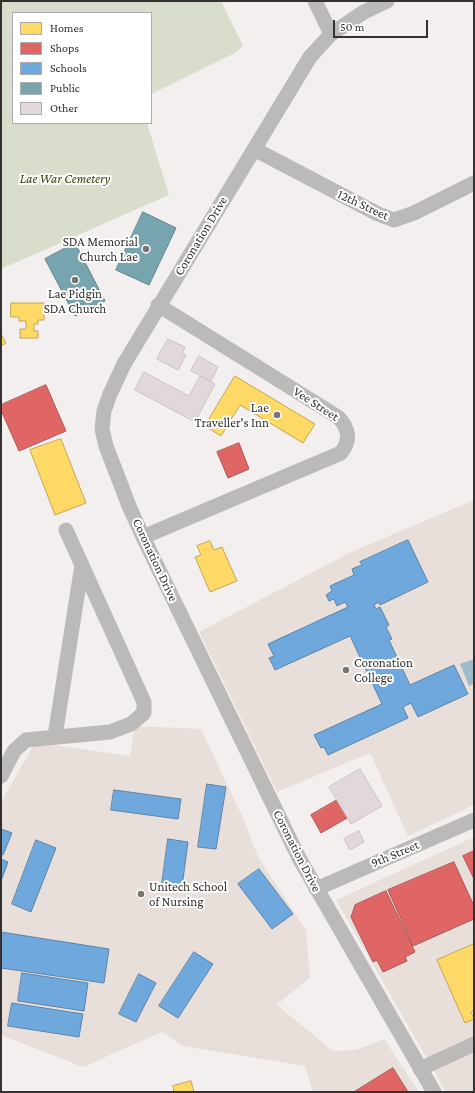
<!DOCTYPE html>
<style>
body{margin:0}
#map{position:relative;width:475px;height:1093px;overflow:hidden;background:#f3efee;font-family:"Crimson Pro",serif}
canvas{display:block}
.frame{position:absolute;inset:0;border:2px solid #343130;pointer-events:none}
.legend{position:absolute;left:12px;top:12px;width:140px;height:112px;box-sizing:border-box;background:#fff;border:1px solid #aeadac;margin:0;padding:5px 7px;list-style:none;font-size:12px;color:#343130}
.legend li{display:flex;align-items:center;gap:8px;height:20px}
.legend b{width:20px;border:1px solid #aeadac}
.scale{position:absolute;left:333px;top:20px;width:95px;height:18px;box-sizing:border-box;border:2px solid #343130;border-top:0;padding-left:5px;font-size:12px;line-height:14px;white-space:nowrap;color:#343130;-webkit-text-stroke:3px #fff;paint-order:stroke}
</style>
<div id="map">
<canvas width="475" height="1093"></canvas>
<div class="frame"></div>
<ul class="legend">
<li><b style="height:11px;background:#ffd966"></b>Homes</li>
<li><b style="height:11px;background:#e06666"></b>Shops</li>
<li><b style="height:11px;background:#6fa8dc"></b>Schools</li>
<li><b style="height:11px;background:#76a5af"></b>Public</li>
<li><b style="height:11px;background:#e2d8da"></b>Other</li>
</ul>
<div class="scale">50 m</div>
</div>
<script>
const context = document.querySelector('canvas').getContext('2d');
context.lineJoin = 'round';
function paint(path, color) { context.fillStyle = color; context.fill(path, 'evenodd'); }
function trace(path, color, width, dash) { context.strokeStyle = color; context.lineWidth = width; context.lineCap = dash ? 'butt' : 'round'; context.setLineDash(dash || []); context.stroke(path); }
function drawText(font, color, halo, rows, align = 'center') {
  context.font = font + ' "Crimson Pro",serif'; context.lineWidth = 4; context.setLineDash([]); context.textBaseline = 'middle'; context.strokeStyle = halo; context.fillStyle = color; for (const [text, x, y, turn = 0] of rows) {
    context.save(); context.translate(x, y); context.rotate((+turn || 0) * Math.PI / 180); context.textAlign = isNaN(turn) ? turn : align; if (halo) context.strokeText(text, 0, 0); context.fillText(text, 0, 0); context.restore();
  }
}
paint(new Path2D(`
 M474 500V805L408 836 370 753 277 792 199 632 351 552Z
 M135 726 201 729 243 818 258 857 306 930 310 977 277 1005 333 1051 356 1050 384 1039 419 1092H313L305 1066 183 1046 162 1032 83 1067 1 1035V803L33 746 47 744 130 756Z
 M474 837V1092H446L336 900Z`), '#e8dfda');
paint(new Path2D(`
 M1 1H221L243 46 235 53 151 94V13H13V123H147L169 195 1 269Z`), '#d8ddcc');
paint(new Path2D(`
 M474 659V684L469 686 460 664Z`), '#9dbbc8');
const homes = new Path2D(`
 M11 303H44V320H38V324H34V331H38V338H20V329H26V321H19V317H11Z
 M1 334 6 343 1 346Z
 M235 376 315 424 303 443 240 405 221 436 205 426Z
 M61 439 86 503 55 515 30 450Z
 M210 541 214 550 222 547 237 581 210 592 195 557 201 555 197 546Z
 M474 944V1010L471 1012 474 1019 465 1023 437 960Z
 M191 1081 194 1092H174L173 1086Z`);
paint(homes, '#ffd966');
trace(homes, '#c2a756', 1);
const shops = new Path2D(`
 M46 385 66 431 19 451 1 410V405Z
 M239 443 249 469 228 478 217 452Z
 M337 800 347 818 321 833 311 815Z
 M474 851V879L463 856Z
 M454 862 474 906V919L413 946 388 890Z
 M386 891 415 952 405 957 407 961 383 972 377 960 373 962 351 917 355 905Z
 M393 1068 408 1092H354Z`);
paint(shops, '#e06666');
trace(shops, '#ac5656', 1);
const schools = new Path2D(`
 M408 540 428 582 380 605 379 602 374 605 376 609 380 607 389 625 386 627 392 639 389 640 410 685 454 665 468 694 418 717 411 703 403 707 408 718 328 755 324 747 321 748 314 735 382 704 350 636 275 670 269 658 274 656 268 644 348 607 345 602 337 606 334 599 329 601 326 595 332 591 330 586 354 575 352 569 362 565 360 562Z
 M207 784 226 787 216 849 198 847Z
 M114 790 181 799 178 819 111 810Z
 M1 829 12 833 3 855 1 854Z
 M168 839 188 842 182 887 162 884Z
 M36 840 56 848 31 912 12 904Z
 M1 859 8 862 1 881Z
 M259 869 293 914 272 929 238 884Z
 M1 932 109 949 104 983 1 968Z
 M194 952 213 964 178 1018 159 1006Z
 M22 973 88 983 84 1011 18 1001Z
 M139 974 156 983 136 1022 119 1014Z
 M12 1003 83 1014 79 1037 8 1026Z`);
paint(schools, '#6fa8dc');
trace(schools, '#5d84a8', 1);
const public = new Path2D(`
 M143 212 176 228 149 285 116 270Z
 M75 243 105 301 75 316 45 259Z`);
paint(public, '#76a5af');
trace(public, '#628289', 1);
const building = new Path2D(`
 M168 339 185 347 182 354 186 355 178 370 157 359Z
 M199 356 218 367 211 381 191 371Z
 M144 372 189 396 200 376 215 384 195 422 135 390Z
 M360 769 382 806 351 824 329 787Z
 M359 831 364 842 350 850 344 839Z`);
paint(building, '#e2d8da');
trace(building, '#c8c5c4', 1);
trace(new Path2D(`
 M315 1 331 34
 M387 1 364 12 331 34 310 57 124 364 110 394 104 411 102 429 106 446 129 506 143 537 299 858 434 1092
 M254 149 378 214 394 220 414 213 474 183
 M143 537 341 453C351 440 349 428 338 417L158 305
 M55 736 82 565
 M1 776 14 751 26 740 110 732 131 724 144 713V702L66 530
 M316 889 474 820
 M420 1069 474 1044`), '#bcbab9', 15);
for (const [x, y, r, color] of [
 [146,249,4,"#777472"],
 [75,280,4,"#777472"],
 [277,415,4,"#777472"],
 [346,670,4,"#777472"],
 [141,894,4,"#777472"]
]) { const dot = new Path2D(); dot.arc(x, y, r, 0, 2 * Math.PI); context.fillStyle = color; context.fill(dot); trace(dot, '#fff', 1.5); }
drawText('italic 13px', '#304307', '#fff', [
 ["Lae War Cemetery",65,179]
]);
drawText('13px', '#343130', '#fff', [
 ["12th Street",363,205,25],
 ["Coronation Drive",201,236,-59],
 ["Vee Street",316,404,33],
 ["Coronation Drive",155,560,65],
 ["Coronation Drive",297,851,63],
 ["9th Street",395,854,-23]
]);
drawText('13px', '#343130', '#fff', [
 ["SDA Memorial",138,242],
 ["Church Lae",138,257],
 ["Lae Pidgin",75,294,"center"],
 ["SDA Church",75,309,"center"],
 ["Lae",269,408],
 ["Traveller's Inn",269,423],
 ["Coronation",354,663,"left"],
 ["College",354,678,"left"],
 ["Unitech School",149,887,"left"],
 ["of Nursing",149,902,"left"]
], 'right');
</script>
